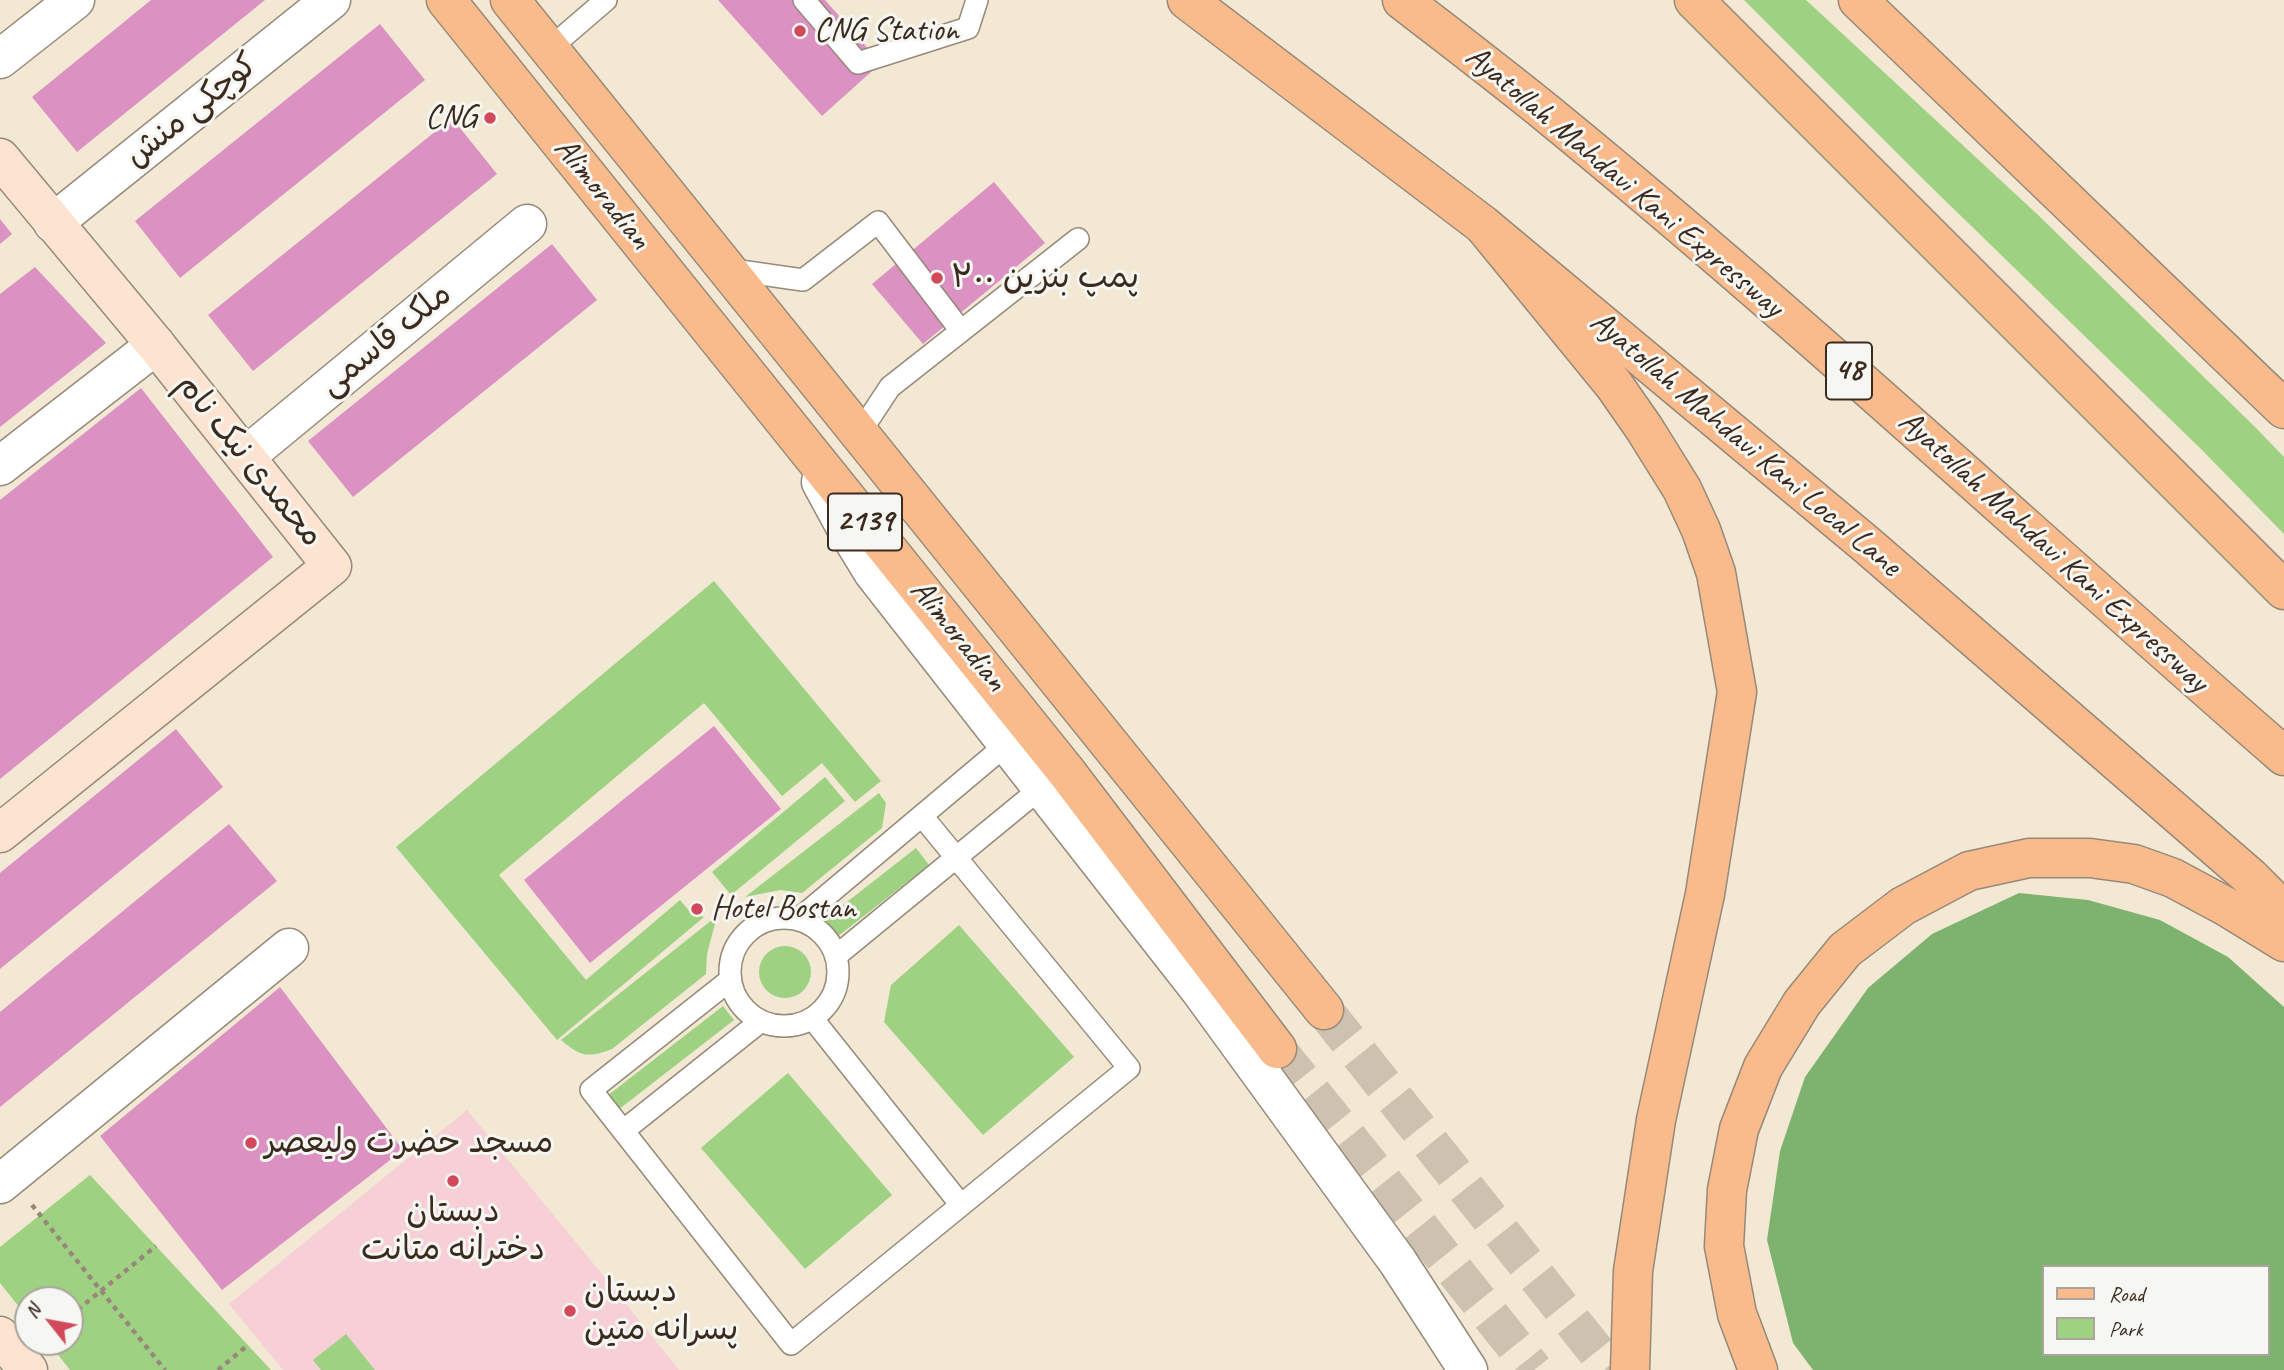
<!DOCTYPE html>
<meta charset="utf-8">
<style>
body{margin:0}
#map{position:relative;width:2284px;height:1370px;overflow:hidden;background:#f2e8d4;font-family:Caveat,sans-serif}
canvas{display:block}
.legend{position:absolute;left:2042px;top:1265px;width:228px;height:91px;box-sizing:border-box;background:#f6f6f2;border:2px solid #aba49d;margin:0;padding:9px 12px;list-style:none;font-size:21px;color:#3b2a1e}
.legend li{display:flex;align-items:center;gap:14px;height:35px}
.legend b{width:35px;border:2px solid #aba49d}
.north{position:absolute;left:14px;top:1286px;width:70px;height:70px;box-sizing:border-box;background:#f6f6f2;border:2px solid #aba49d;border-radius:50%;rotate:301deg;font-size:19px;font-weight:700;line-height:28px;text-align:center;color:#3b2a1e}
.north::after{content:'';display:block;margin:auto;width:24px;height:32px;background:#d1495b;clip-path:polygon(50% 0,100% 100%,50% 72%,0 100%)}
</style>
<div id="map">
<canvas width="2284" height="1370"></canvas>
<ul class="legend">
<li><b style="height:9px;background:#fabb8c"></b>Road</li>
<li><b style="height:19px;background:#9ed181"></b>Park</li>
</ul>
<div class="north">N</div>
</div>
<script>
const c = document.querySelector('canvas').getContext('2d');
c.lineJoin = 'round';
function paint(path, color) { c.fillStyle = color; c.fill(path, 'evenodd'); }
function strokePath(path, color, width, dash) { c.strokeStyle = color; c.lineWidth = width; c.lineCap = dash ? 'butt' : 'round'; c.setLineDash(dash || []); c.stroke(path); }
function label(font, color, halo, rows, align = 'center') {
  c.font = font + ' Caveat,"Playpen Sans Arabic",sans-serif'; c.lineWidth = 6; c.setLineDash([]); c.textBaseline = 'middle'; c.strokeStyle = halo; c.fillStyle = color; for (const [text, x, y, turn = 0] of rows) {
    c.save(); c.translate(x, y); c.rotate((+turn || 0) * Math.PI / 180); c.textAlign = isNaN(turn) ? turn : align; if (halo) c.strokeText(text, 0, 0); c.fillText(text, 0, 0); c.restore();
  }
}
paint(new Path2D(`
 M467 1110 584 1252 679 1370H283L229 1304Z`), '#f6cfd7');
paint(new Path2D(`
 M1744 0H1806L2037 214 2256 428 2284 457V534L2202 450 1927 183Z
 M714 581 881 781 855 802 822 763 782 796 704 703 499 875 586 980 680 900 691 913 704 917 557 1040 396 847Z
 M825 777 845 801 731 895 712 872Z
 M879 793 886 803 882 828 802 893 780 890 745 897Z
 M916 848 929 865 837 937 824 920Z
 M717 916 707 954 706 974 612 1049C588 1058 581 1057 561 1040Z
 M959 925 1074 1057 983 1135 884 1022 891 985Z
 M759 972a26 26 0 1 1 52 0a26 26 0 1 1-52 0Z
 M723 1006 734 1020 618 1110 607 1096Z
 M788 1073 892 1195 805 1269 701 1148Z
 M90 1175 271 1370H70L48 1342H70V1300H28V1318L0 1283V1247Z
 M346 1334 375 1370H321L313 1360Z`), '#9ed181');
paint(new Path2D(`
 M2019 893 2088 900 2160 920 2228 957 2284 1007V1370H1813L1793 1343 1767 1240 1780 1151 1805 1077 1868 988 1932 934ZM2044 1267H2268V1354H2044Z`), '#7eb36f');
paint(new Path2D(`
 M151 0H265L77 152 32 97Z
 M718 0H825L881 63 822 116Z
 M380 24 425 80 180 278 135 221Z
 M452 118 497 174 253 371 208 315Z
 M994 182 1045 243 923 344 872 284Z
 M0 219 12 234 0 244Z
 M552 244 597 300 353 497 308 441Z
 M35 267 106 343 0 427V294Z
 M141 388 273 557 0 779V500Z
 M714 726 781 809 590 963 524 880Z
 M176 729 223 787 0 969V873Z
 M229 824 277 881 0 1107V1012Z
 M280 987 403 1150 222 1290 100 1136Z`), '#db91c1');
strokePath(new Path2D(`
 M1324 1010 1611 1370
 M1277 1049 1534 1370`), '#cdc2b0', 38, [38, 19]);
const lane = new Path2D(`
 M804 0 858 63 968 28 977 0
 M549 49 606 0
 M726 269 803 280 878 222 961 331
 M859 434 890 387 1078 239
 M730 972a54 54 0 1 1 108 0a54 54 0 1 1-108 0Z
 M799 919 1007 744
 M836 956 1041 788
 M730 980 591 1090 791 1344 1129 1068 922 816
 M812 1018 961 1205
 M623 1131 761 1021`);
const street = new Path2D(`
 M0 59 75 0
 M53 223 331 0
 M246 456 527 224
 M0 466 156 345
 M821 482 846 528 873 572 1200 990 1398 1262 1468 1370
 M0 1184 289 948`);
const secondary = new Path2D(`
 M0 158 156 345 332 566 0 833
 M0 1336 28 1370`);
const primary = new Path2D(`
 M446 0 1065 770 1277 1049
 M510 0 1324 1010
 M1187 0 1483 225 1867 545 2250 877 2284 911
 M1858 0 2284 409`);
const highway = new Path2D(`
 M1402 0C1451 38 1501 76 1549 115 1801 321 2039 543 2284 756
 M1694 0 2284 590
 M1483 225 1614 385 1644 428 1682 489 1701 530 1716 573 1737 692 1705 894 1656 1120 1633 1271 1630 1370
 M1758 1370 1737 1314 1724 1246 1727 1190 1739 1129 1763 1067 1802 1003 1845 950 1903 906 1969 871 2029 858H2090L2134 864 2173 878 2227 907 2284 942`);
strokePath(lane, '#968979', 24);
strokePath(street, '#968979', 41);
strokePath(secondary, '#968979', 41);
strokePath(primary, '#968979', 41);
strokePath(highway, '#968979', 41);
strokePath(new Path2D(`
 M32 1205 165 1370
 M70 1316 156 1246
 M218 1370 248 1345`), '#968979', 4.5, [5, 5]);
strokePath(lane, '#fff', 21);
strokePath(street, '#fff', 38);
strokePath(secondary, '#fde4d1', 38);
strokePath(primary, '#fabb8c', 38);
strokePath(highway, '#fabb8c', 38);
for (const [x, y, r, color] of [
 [800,31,7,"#d1495b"],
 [490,118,7,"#d1495b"],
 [937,278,7,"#d1495b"],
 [697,909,7,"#d1495b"],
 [251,1143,7,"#d1495b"],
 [453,1181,7,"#d1495b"],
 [570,1311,7,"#d1495b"]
]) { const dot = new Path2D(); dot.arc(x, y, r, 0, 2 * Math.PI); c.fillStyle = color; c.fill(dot); strokePath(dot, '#f6f6f2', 2.5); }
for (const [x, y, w] of [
 [1849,371,46],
 [865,522,74]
]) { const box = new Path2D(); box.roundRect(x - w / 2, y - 28.5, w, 57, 5); c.fillStyle = '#f6f6f2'; c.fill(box); strokePath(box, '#3b2a1e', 2); }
label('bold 32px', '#3b2a1e', null, [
 ["48",1849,371],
 ["2139",865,522]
]);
label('33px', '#3b2a1e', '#f6f6f2', [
 ["CNG Station",814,31],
 ["CNG",476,118,"right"],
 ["پمپ بنزین ۲۰۰",951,278],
 ["Hotel Bostan",711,909],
 ["مسجد حضرت ولیعصر",265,1143],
 ["دبستان",453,1212,"center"],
 ["دخترانه متانت",453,1250,"center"],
 ["دبستان",584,1292],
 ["پسرانه متین",584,1330]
], 'left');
label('33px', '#3b2a1e', '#f6f6f2', [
 ["کوچکی منش",192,111,-39],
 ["Ayatollah Mahdavi Kani Expressway",1624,182,40],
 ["Alimoradian",602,194,51],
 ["ملک قاسمی",386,340,-39],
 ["Ayatollah Mahdavi Kani Local Lane",1745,444,40],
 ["محمدی نیک نام",249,461,51],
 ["Ayatollah Mahdavi Kani Expressway",2053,552,42],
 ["Alimoradian",958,636,51]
]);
</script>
